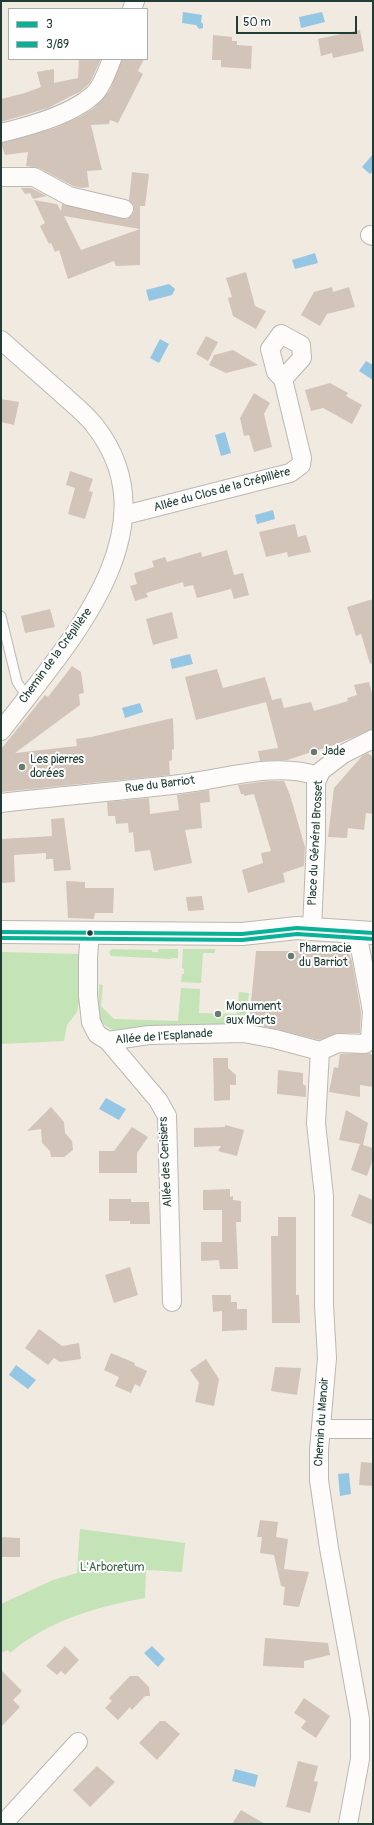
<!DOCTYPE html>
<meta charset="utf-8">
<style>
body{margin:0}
#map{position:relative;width:374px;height:1825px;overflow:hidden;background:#f1eae1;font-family:Pangolin,sans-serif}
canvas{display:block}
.frame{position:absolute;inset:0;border:2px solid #1f3d34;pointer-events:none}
.legend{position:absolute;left:8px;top:8px;width:140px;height:52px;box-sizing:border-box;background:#fff;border:1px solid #a5b1ae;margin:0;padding:5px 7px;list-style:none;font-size:12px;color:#1f3d34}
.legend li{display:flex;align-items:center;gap:8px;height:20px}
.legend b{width:20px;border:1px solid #a5b1ae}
.scale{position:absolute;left:236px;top:16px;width:121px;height:18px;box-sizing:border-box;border:2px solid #1f3d34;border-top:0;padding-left:5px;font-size:12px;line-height:14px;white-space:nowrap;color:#1f3d34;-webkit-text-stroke:3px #fff;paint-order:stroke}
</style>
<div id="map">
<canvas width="374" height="1825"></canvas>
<div class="frame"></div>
<ul class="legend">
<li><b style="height:5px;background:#09b197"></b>3</li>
<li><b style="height:5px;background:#09b197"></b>3/89</li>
</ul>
<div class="scale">50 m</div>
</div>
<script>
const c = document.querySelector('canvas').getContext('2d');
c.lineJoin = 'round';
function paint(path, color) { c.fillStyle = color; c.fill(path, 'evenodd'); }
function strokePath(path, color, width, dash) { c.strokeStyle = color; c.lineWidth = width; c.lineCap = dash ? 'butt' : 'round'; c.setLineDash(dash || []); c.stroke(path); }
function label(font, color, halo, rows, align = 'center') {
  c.font = font + ' Pangolin,sans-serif'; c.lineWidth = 4; c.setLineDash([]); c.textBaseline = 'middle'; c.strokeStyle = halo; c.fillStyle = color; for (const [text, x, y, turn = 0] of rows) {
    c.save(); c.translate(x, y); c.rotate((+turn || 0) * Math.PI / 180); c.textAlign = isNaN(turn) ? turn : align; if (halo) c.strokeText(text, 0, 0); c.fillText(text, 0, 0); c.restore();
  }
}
paint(new Path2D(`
 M112 949 152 950V952H158V949H178V958H171V959L111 956 109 952Z
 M183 949H215V953H203L201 983 181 982 182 974H184V969L182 968Z
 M1 952 80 954 81 994 77 1012 67 1025 64 1041 1 1044Z
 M99 984 103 985 101 1006 114 1019 178 1021 181 988 200 989 199 1013 237 1014 239 992 249 993 245 1026 112 1030 102 1023 98 1015Z
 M80 1529 185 1543 182 1572 146 1570 145 1598C96 1607 49 1620 10 1653L8 1650 1 1653V1604L53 1580 77 1573Z`), '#c4e3b6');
paint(new Path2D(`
 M183 12 202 15 201 22 203 24V28L199 29 196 25 182 23Z
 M322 12 325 22 301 28 299 17Z
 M373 154V171L370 174 362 167Z
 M315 253 318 263 295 269 292 260Z
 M169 284 175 289 172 295 149 301 146 290Z
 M160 339 169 344 159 363 150 358Z
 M366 361 373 365V380L359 371Z
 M225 432 231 453 221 456 215 435Z
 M273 510 275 519 257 524 255 515Z
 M190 654 193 664 172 669 170 659Z
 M140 703 143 712 125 718 122 708Z
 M106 1098 126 1109 119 1120 99 1109Z
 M16 1365 36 1380 28 1389 9 1375Z
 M349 1473 351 1494 340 1496 338 1474Z
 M152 1646 165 1659 158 1667 144 1653Z
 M235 1769 258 1775 255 1787 232 1781Z`), '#95c6e4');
paint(new Path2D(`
 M360 30 364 51 333 58 332 53 321 56 318 39Z
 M213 35 232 37V41H237V45L252 46 251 69 221 67V60H212Z
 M79 59H101L90 83 81 91 48 108 1 122V99L25 93 41 87 37 72 54 69V83L78 78Z
 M122 59H144L138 71 143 74 118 123 110 120 109 124 91 125 102 170 87 171 89 187 82 188 73 186 39 168 26 166 28 152 5 155 1 143 55 128 81 116 94 108 110 90Z
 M132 172 149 174 145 206H140V265L116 266 114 261 68 279 59 250 55 252 51 243 49 244 40 226 45 223 34 200 57 204 61 211 62 204 127 219 131 216 134 211V206L129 200ZM64 216 140 229 81 250Z
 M21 188H31L47 196 33 199 30 193 25 194Z
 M246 272 255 306 266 311 256 329 233 316 228 298 232 297 226 278Z
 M332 287 333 292 349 287 355 307 327 314 320 326 301 315 314 292Z
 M206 336 218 342 208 361 196 354Z
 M233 350 258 365 226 373 209 365 214 355Z
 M330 383 348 393 346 396 362 405 352 424 323 408 311 411 305 390Z
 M254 393 270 403 264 414 272 447 254 452 249 435 244 436 240 418Z
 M1 399 19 402 14 425 1 422Z
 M70 471 93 479 89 491 93 492 85 519 68 514 75 488 66 485Z
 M295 524 298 537 306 535 311 552 288 557 287 552 266 557 259 532Z
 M227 550 234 575 243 573 249 595 234 599 231 589 197 598 193 585 184 587 183 582 146 593 148 597 135 601 130 586 137 584 134 573 154 567 152 561 165 557 167 562 201 552 202 557Z
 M373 599V663L370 664 361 634 356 636 347 607Z
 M50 609 55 627 25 633 21 616Z
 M172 612 178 638 153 645 146 619Z
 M72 666 81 672 84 693 79 694 80 705 15 753 77 746 76 739 91 737 173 718 174 750 172 749V760L169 761 170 775 1 792V749L45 695 48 697Z
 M217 669 223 688 265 677 272 700 281 698 284 708 311 702 314 711 348 701 347 698 357 695 354 685 369 682 373 697V729L334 745 287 760 260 761 258 751 278 748 266 702 196 720 185 677Z
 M368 753 373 757V814L366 813 364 830 348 828 347 838 328 837 334 788 362 756Z
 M268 781H284L290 795 305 847 304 866 283 873 285 882 248 893 242 870 263 863 261 853 271 851 254 794 244 796V794H241L238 785Z
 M209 790 210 802 200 803 202 828 185 830 192 863 154 871 150 850 135 852 133 832 129 833 128 823 116 824 115 816H108L107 802 149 798 150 814 179 810 177 795Z
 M64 818 71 870 54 871 53 859H46V853L14 855 15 882 1 883V839L52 836 51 819Z
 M66 881 85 882V888H114L113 913H95L94 919 68 918Z
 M202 896 204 910 188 911 186 897Z
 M345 945 352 961 361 1012 360 1033H338L319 1040 249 1023 256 951H328Z
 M369 1053 373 1055V1087L360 1085V1097L329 1092 334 1067 338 1068 340 1054Z
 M213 1058H228V1068L236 1075V1085H230V1100L214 1101Z
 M278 1070 303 1073V1084L306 1086V1097L277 1094Z
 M51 1107 64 1122 65 1133 72 1141 73 1150 64 1157H51L50 1151 42 1143 41 1129 27 1131Z
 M346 1110 368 1123 363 1145 373 1148V1159L367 1176 351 1170 360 1144 339 1140Z
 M225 1125 244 1130 237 1156 218 1151 221 1146 194 1147V1128L225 1127Z
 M132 1127 148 1137 137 1153V1173H99V1151H114Z
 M230 1189V1197L233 1196V1200L241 1201V1222H236L238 1269H220L219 1260 201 1261V1242H222V1210H203V1190Z
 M359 1194 373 1200V1225L351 1216Z
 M109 1199H131V1202H149L150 1224H130V1221H109Z
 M278 1217H296V1295H299L300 1323H272L271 1236H278Z
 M130 1267 138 1295 114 1303 105 1275Z
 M212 1295H231V1302H237V1309H247V1330L222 1331V1311L213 1312Z
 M39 1329 62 1346 79 1343 81 1359 60 1362 54 1358 48 1365 25 1348Z
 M111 1353 135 1363 134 1365 147 1371 140 1387 135 1384 131 1393 115 1386 119 1377 104 1370Z
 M206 1359 219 1379 214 1406 195 1402 199 1383 190 1370Z
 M275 1367 301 1368 297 1395 271 1391Z
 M361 1462 373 1463V1486L359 1485Z
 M260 1520 278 1522 276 1537 288 1539 284 1569 309 1572 299 1607 283 1605 285 1587 281 1586 274 1555 260 1553 262 1537H257Z
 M1 1537 20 1538V1557H1Z
 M265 1638 328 1643 330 1655 304 1661V1668L263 1666Z
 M65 1646 79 1660 65 1675 61 1671 57 1675 46 1666Z
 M1 1670 22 1691 13 1700 20 1707 1 1727Z
 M130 1676H138L149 1687 150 1696H145L132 1710 130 1707 118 1720 105 1708 112 1701 109 1698Z
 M304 1698 330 1716 316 1738 301 1728 306 1721 294 1713Z
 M160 1721H165L180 1734 157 1760 139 1743Z
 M298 1761 318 1766 314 1781 318 1782 310 1813 286 1807Z
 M97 1766 115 1782 90 1807 73 1790Z
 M241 1810 265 1824H232Z`), '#d3c4ba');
const service = new Path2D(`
 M1 616 17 682 27 697`);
const minor = new Path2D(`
 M132 9 135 1
 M1 133C30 126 75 114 96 92 103 84 108 69 112 59
 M1 177H34L69 196 124 209
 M370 235 373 236
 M1 340C21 358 42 376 62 394 73 404 86 414 95 426 177 531 63 649 1 731
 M125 515 290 473 301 465 302 458 283 379 302 358 301 345 281 334 270 349 276 372 283 379
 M1 803C61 796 120 791 180 784 225 779 274 761 318 776
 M312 929 316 839V782L321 771 343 754 373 739
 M90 932 88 958V996L91 1022 97 1034 108 1041 158 1100 167 1116 172 1302
 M108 1041 149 1035 244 1033 275 1039 320 1051
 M320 1051 316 1123 324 1196V1305L327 1358 319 1450V1480L329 1548 360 1719V1759L348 1824
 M320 1051 338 1043 365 1044 370 1039 372 1011 357 932
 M321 1429H373
 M3 1824 78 1742`);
const tertiary = new Path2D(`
 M1 932 242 934 297 928 373 933`);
strokePath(service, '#bab8b2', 11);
strokePath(minor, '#bab8b2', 20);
strokePath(tertiary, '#bab8b2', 24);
strokePath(service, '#fdfcfa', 9);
strokePath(minor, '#fdfcfa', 18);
strokePath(tertiary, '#fdfcfa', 22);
strokePath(new Path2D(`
 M1 932 242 934 297 928 373 933`), '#09b197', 4);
strokePath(new Path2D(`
 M1 938 242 940 297 934 373 939`), '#09b197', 4);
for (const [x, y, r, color] of [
 [314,752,4,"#687a71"],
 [22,767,4,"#687a71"],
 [90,933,3.5,"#1f3d34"],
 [291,956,4,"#687a71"],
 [218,1014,4,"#687a71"]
]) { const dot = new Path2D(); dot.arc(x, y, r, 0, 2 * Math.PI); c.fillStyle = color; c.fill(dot); strokePath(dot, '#fff', 1.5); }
label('12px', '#1f3d34', '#fff', [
 ["Allée du Clos de la Crépillère",222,490,-15],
 ["Chemin de la Crépillère",56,656,-54],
 ["Rue du Barriot",160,785,-7],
 ["Place du Général Brosset",316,843,-87],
 ["Allée de l'Esplanade",164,1037,-4],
 ["Allée des Cerisiers",166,1162,-93],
 ["Chemin du Manoir",322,1422,-86]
]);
label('12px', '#1f3d34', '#fff', [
 ["Jade",322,752],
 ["Les pierres",30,760],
 ["dorées",30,774],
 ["Pharmacie",299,949],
 ["du Barriot",299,963],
 ["Monument",226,1007],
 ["aux Morts",226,1021]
], 'left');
label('12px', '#3f654c', '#fff', [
 ["L'Arboretum",112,1568]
]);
</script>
